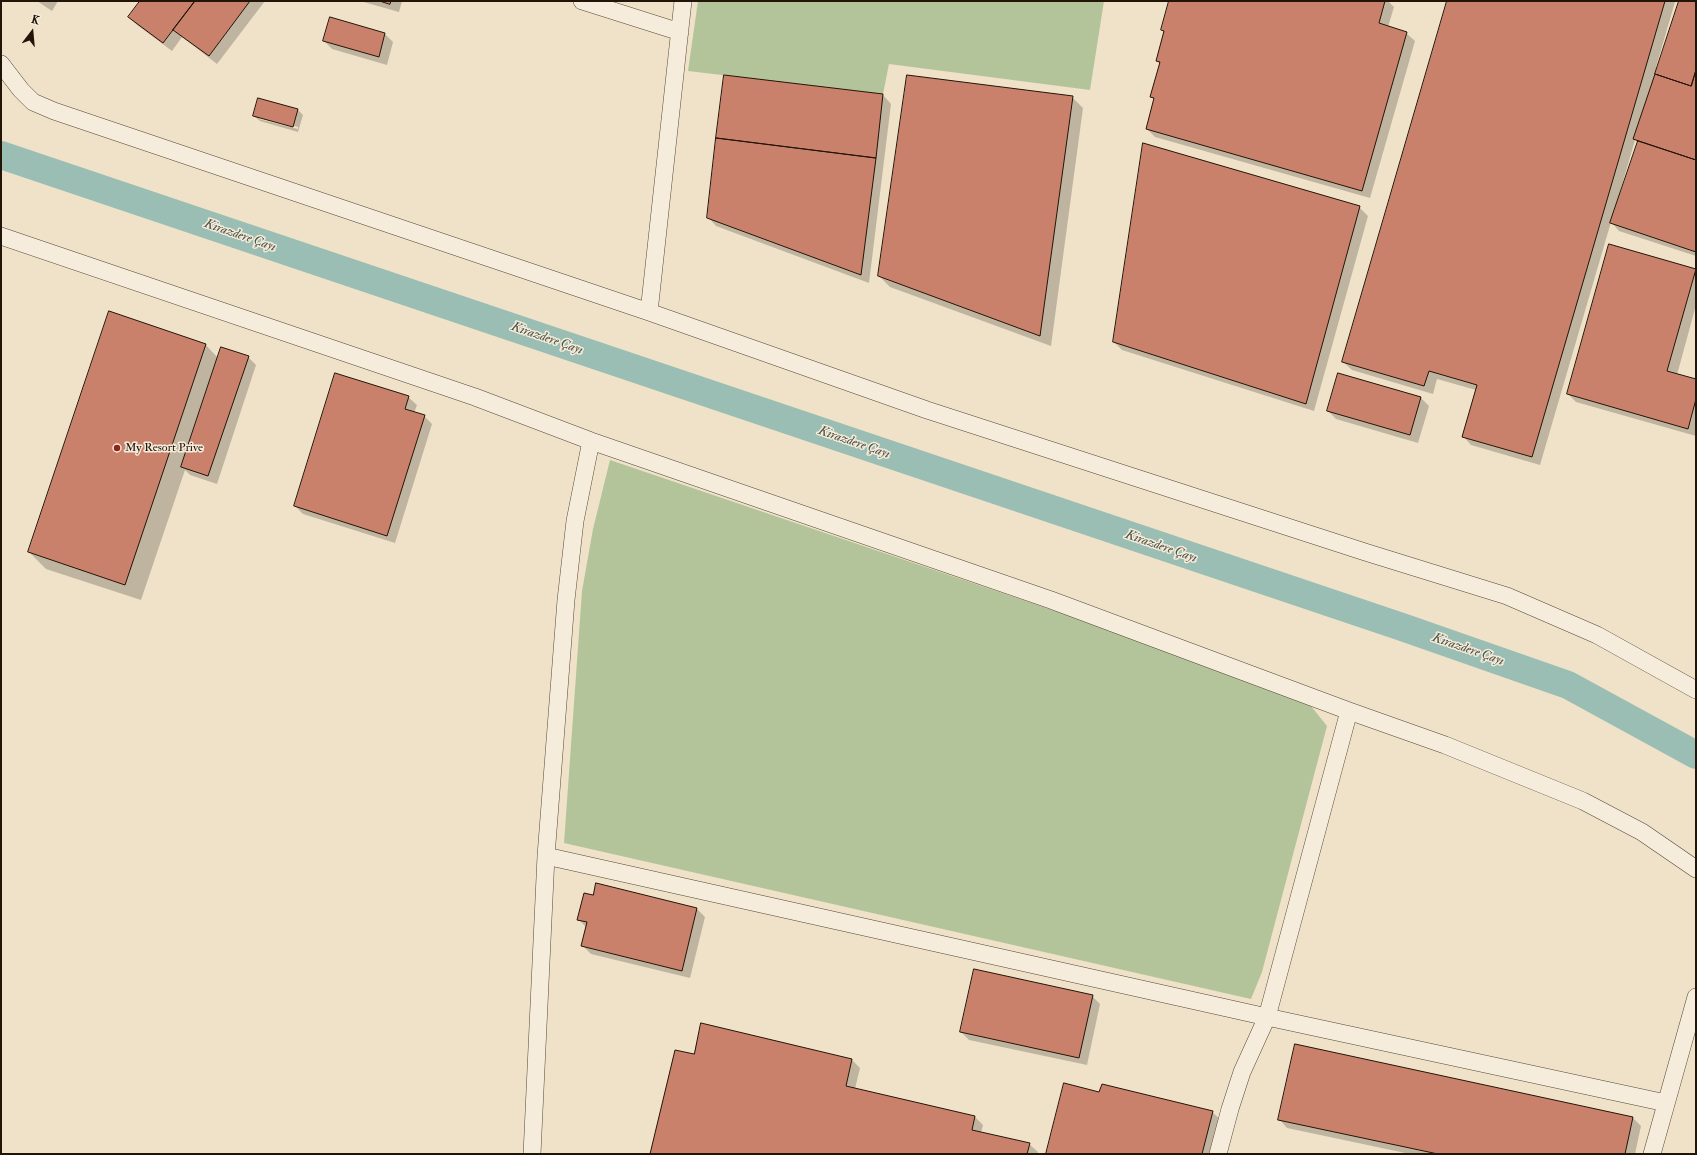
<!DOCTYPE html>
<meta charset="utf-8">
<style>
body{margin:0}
#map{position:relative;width:1697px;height:1155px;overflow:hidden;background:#efe2c8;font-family:"IM FELL Double Pica",serif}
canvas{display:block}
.frame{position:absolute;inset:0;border:2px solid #221407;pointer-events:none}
.north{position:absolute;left:12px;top:12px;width:40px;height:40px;-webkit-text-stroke:3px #f5ecdb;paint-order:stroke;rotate:16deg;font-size:11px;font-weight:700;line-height:16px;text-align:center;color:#221407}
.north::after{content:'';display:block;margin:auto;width:14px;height:18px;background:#221407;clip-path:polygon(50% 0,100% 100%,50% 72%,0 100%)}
</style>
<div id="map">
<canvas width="1697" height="1155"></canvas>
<div class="frame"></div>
<div class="north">K</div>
</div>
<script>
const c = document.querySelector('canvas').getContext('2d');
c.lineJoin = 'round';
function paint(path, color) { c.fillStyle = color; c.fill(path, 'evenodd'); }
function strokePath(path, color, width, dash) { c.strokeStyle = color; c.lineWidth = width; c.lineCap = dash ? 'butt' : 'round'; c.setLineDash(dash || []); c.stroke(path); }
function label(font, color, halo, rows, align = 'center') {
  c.font = font + ' "IM FELL Double Pica",serif'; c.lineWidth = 3; c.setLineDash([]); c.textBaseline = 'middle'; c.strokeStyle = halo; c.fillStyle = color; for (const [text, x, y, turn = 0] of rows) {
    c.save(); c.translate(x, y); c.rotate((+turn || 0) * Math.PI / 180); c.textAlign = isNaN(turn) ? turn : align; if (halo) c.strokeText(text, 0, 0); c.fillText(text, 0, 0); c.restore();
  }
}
paint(new Path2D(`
 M698 1H1104L1090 90 889 64 883 94 688 71Z
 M610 460 1067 615 1278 691 1311 706 1327 726 1262 972 1251 999 564 843 582 591 593 529Z`), '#b4c49a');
paint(new Path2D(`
 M37 1H58L52 11Z
 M141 1H265L217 64 182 37 172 51 137 25 129 17Z
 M360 1H402L399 12Z
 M1170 1H1388L1394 7 1388 27 1406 33 1415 41 1370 198 1155 137 1147 129 1155 100 1151 97 1160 64 1157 61 1165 33 1162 30Z
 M1449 1H1674L1675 2 1656 67 1657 68 1680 1H1696V256L1619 231 1611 222 1540 465 1471 445 1463 436 1476 390 1437 379 1433 394 1352 370 1343 362ZM1635 140 1638 143 1621 192H1620Z
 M331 18 385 34 393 42 387 65 332 49 324 41Z
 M883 95 891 104 869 283 716 226 708 217Z
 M1072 97 1083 108 1051 346 890 287 879 276Z
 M298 110 303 115 298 132 260 121 254 116ZM259 117 298 127V129L259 119Z
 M1359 207 1368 216 1314 411 1122 350 1114 342Z
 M1696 270V305L1677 375 1696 380V436L1576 402 1568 394Z
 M205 344 218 358 248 357 256 365 217 484 190 475 185 470 141 600 46 569 29 552Z
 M1339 374 1421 398 1429 406 1418 443 1336 419 1328 411Z
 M408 397 417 405 414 413 424 416 432 424 395 543 303 514 295 506Z
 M596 884 697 909 705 917 690 978 591 954 582 945 587 928 578 919 593 897Z
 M1092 996 1100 1004 1087 1065 969 1040 961 1032Z
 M702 1024 852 1060 860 1068 855 1089 975 1117 983 1125 981 1133 1029 1144 1038 1152 1037 1154H651L694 1055Z
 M1100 1093 1212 1112 1221 1120 1212 1154H1047Z
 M1633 1118 1641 1126 1635 1154H1410L1287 1128 1279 1119Z`), '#0003');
strokePath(new Path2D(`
 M1 155 1402 627 1568 685 1696 755`), '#9abeb3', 28);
const building = new Path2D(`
 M140 1H195L163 43 128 17Z
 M195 1H250L209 56 173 30Z
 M380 1H391L390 4Z
 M1169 1H1385L1379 23 1407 32 1362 191 1146 129 1154 98 1150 97 1160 62 1156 61 1164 31 1161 30Z
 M1447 1H1665L1532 457 1462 437 1477 385 1429 371 1424 386 1342 362Z
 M1679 1H1696V70L1691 86 1655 74Z
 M330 17 385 33 379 57 323 41Z
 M1696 70V160L1633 139 1655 74 1691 86Z
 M724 75 883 94 876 158 716 138Z
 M907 75 1073 96 1040 336 878 276Z
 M258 98 298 109 293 127 253 116Z
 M716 138 876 158 861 275 707 218Z
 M1638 141 1696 160V252L1610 223Z
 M1143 143 1360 206 1306 404 1113 342Z
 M1609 244 1696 269 1667 371 1696 379V399L1688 429 1567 394Z
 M109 311 206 344 125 585 28 552Z
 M221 347 249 356 208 476 181 467Z
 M335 373 409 396 405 409 425 415 387 536 294 506Z
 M1338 373 1421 397 1410 435 1327 411Z
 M596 883 697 908 682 971 581 946 587 922 577 920 584 893 593 895Z
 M974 969 1093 995 1079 1058 960 1032Z
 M701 1023 852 1059 846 1086 975 1116 972 1130 1030 1143 1027 1154H650L675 1050 694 1054Z
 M1295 1044 1633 1117 1625 1154H1438L1278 1120Z
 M1064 1083 1099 1092 1102 1084 1213 1111 1202 1154H1046Z`);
paint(building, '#ca816b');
strokePath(building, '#221407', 1);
const minor = new Path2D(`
 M582 1 680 32
 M1 64 21 90 33 102 54 111 649 312 927 410 1365 552 1507 596 1597 635 1696 690
 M1 236 475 397 591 441 1051 600 1349 711 1445 745 1583 801 1642 832 1696 869
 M649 312 683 1
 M546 856 1267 1017 1666 1103
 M532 1154 546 856 566 600 575 521 591 441
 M1218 1154 1230 1109 1242 1072 1267 1017 1349 711
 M1652 1154 1696 997`);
strokePath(minor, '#554837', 18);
strokePath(minor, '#f5ecdb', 17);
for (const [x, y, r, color] of [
 [117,448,4,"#8f2418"]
]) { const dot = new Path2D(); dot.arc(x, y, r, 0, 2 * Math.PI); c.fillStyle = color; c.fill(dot); strokePath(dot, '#f5ecdb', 1.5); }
label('12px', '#221407', '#f5ecdb', [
 ["My Resort Prive",125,448]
], 'left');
label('italic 13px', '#4c5043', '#f5ecdb', [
 ["Kirazdere Çayı",240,236,19],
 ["Kirazdere Çayı",547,339,19],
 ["Kirazdere Çayı",854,443,19],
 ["Kirazdere Çayı",1161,547,19],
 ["Kirazdere Çayı",1468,650,19]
]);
</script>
